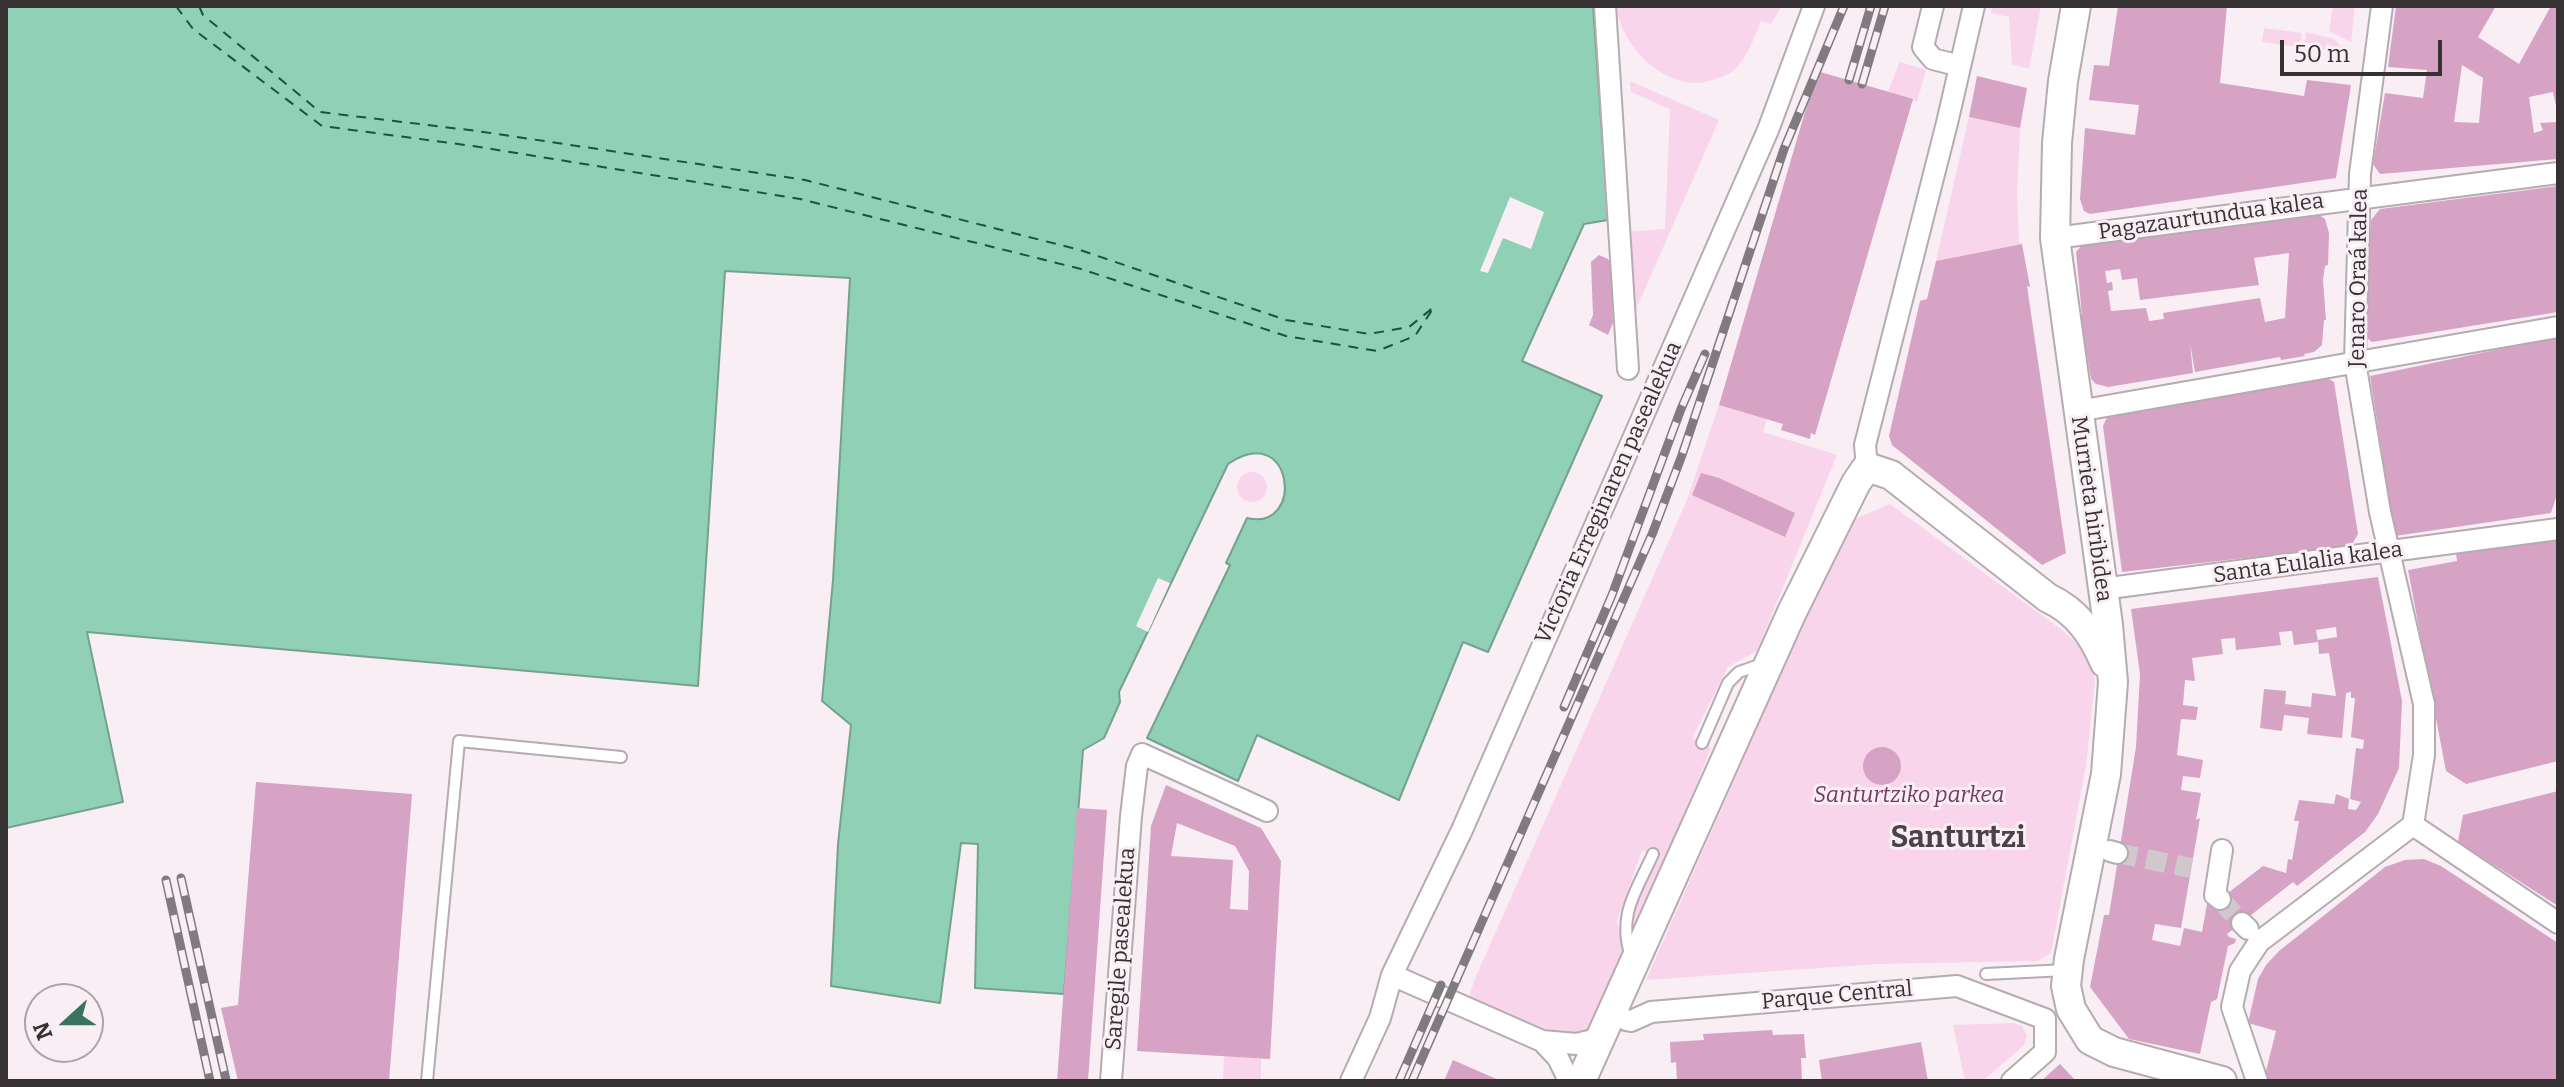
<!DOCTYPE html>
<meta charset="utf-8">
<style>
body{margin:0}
#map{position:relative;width:2564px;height:1087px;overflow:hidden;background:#f8eef4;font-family:Bitter,serif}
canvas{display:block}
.frame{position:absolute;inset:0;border:8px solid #363234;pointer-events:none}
.north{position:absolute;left:24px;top:983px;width:80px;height:80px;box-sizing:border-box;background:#f8eef4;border:2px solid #aaa3a7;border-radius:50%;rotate:249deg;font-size:22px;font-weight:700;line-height:32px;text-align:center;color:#363234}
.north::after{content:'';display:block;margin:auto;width:28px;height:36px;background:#39745e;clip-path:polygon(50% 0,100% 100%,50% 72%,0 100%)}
.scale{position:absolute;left:2280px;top:40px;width:162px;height:36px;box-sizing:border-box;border:4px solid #363234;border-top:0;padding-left:10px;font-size:24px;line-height:28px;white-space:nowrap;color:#363234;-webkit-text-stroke:6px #f8eef4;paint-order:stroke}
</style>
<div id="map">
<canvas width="2564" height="1087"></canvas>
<div class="frame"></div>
<div class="north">N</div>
<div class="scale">50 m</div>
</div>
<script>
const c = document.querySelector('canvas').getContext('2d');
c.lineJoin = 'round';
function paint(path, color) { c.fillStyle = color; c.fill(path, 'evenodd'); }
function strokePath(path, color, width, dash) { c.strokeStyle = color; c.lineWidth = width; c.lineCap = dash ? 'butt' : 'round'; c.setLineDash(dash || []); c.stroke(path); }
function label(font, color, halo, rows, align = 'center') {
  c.font = font + ' Bitter,serif'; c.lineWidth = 6; c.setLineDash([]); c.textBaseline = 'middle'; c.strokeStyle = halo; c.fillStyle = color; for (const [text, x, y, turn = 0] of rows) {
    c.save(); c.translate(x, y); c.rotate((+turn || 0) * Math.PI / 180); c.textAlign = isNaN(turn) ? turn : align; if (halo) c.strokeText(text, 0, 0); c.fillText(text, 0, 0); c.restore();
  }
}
paint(new Path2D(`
 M1616 6H1782L1771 24 1761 21C1754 38 1748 57 1734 70 1730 74 1723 76 1718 78 1672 98 1622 50 1616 6Z
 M1992 6H2041L2029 69 2012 64 2009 17 1991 13Z
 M2333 6H2355L2351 42 2329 31Z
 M2264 28 2302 33 2300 47 2262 42Z
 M2306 32 2334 39 2346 52 2304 48Z
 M1900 62 1926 70 1917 102 1888 92Z
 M1630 81 1719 120 1634 314 1627 232 1665 229 1670 109 1631 92Z
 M1969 117 2020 128 2017 194 2019 242 2022 244 1936 261Z
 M1719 405 1767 419 1763 432 1837 455 1757 651 1728 667 1692 738 1711 747 1683 820 1632 935 1631 915 1658 857 1642 850 1617 921 1624 956 1593 1028 1579 1035 1563 1037 1469 997 1474 981 1687 500Z
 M1237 487a15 15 0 1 1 30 0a15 15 0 1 1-30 0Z
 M1890 504 2066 633 2080 647 2092 663 2095 681 2086 766 2051 953 2038 961 1878 964 1646 980 1848 522Z
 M2014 1023 2022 1026 2027 1036 2024 1045 1983 1081H1965L1953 1025Z
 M1224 1056 1261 1058V1081H1223Z`), '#f9d5ec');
const water = new Path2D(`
 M6 6H1593L1608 220 1584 224 1522 361 1602 396 1488 652 1463 642 1399 800 1257 735 1238 781 1147 738 1230 565 1226 563 1247 518C1306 532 1293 419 1228 464L1119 692 1120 702 1104 738 1083 750 1064 994 975 988 978 844 961 843 940 1003 831 986 838 844 851 725 822 701 833 580 850 278 725 271 698 686 87 632 123 802 6 828Z`);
paint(water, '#90d0b6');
strokePath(water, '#75a18f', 2);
paint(new Path2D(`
 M1510 197 1544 212 1531 249 1503 238 1488 273 1480 271Z
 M1158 578 1170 583 1148 632 1136 626Z`), '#f8eef4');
strokePath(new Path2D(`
 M176 6 193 29 322 126 473 146 800 199 1081 269 1286 336 1377 351 1415 336 1434 307 1409 327 1369 334 1286 320 1080 250 805 180 477 131 320 112 203 15 199 6`), '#1e513f', 2, [10, 8]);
paint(new Path2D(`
 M2118 6H2227L2220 83 2304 96 2307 80 2351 85 2336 178 2090 214 2084 211 2080 199 2085 128 2135 135 2139 105 2089 100 2094 65 2109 66Z
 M2396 6H2496L2478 37 2519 64 2551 6H2558V115L2553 92 2529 97 2534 133 2543 130 2540 123 2558 122V159L2380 174 2373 164 2385 93 2423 98 2427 70 2388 67ZM2462 65 2483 78 2479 123 2454 122Z
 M1817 71 1913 99 1815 435 1811 433 1810 439 1781 430 1783 424 1719 405Z
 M1977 76 2027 88 2020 128 1969 117Z
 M2558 186V312L2372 342 2363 335 2371 220 2380 209Z
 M2318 214 2325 219 2329 233 2328 265 2325 266 2323 280 2326 320H2324L2322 345 2314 352 2304 354 2305 356 2281 360 2280 357 2195 372 2190 343 2193 373 2108 387 2096 384 2091 379 2080 315H2082L2076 252 2082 245ZM2289 253 2285 318 2265 322 2260 298 2163 313 2164 319 2149 321 2146 308 2111 311 2108 291 2113 290 2112 282 2107 283 2105 271 2120 269 2122 280 2137 278 2140 300 2259 285 2254 258Z
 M2022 244 2030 287 2027 286 2066 553 2042 565 1892 445 1889 436 1920 301 1927 299 1936 261Z
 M1599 255 1608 259 1611 264 1613 323 1608 335 1589 325 1593 315 1591 262Z
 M2558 337V491L2551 513 2395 536 2370 376Z
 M2327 378 2334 382 2358 534 2351 546 2122 572 2103 426 2108 415Z
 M1701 473 1719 478 1795 513 1785 537 1692 495Z
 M2558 539V761L2466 784 2446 771 2408 570 2457 561 2456 553Z
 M2378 577 2402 701 2399 768 2378 814 2365 832 2297 886 2293 882 2227 934 2229 937 2236 939 2235 943 2228 946 2217 999 2211 1002 2200 1054 2129 1039 2090 987 2104 915H2109L2136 747 2140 674 2131 609ZM2336 627 2337 637 2318 640 2319 654 2329 653 2336 696 2312 693 2311 707 2285 704 2286 691 2264 689 2260 728 2282 731 2284 715 2309 718 2307 734 2342 738 2346 693 2351 692V698H2355L2351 737 2364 740 2363 749 2356 748 2350 799 2361 802 2356 810 2348 809 2349 799 2336 794 2334 804 2299 800 2294 821H2299L2292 860 2288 859 2286 873 2263 866 2211 906 2207 904 2202 932 2184 928 2180 946 2152 940 2155 924 2181 928 2200 818 2196 820 2201 793 2181 790 2183 776 2200 778 2203 760 2177 755 2181 719 2196 720 2198 707 2183 705 2185 680 2195 681 2192 658 2223 654 2221 639 2235 638 2236 650 2281 645 2279 632 2292 631 2294 645 2318 642 2316 630Z
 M1863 766a19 19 0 1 1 38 0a19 19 0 1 1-38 0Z
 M256 782 412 794 389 1081H238L221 1008 238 1005Z
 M1166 785 1261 828 1281 861 1270 1059 1137 1051 1151 826ZM1177 823 1235 846 1249 871 1248 910 1230 909 1233 860 1171 856Z
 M2558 791V906L2458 842 2463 815Z
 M1077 808 1107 810 1088 1081H1057Z
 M2424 859 2441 866 2558 943V1081H2273L2264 1079 2276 1031 2248 1023 2258 979 2266 965 2279 951 2385 867 2405 860Z
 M1772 1030 1773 1035 1804 1034 1806 1058H1801L1802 1081H1677L1676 1062 1671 1063 1670 1042 1704 1040 1703 1034Z
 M1921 1042 1928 1081H1822L1819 1060Z
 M1453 1060 1501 1081H1444Z
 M2060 1064 2076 1081H2041Z`), '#d6a3c5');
strokePath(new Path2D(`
 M2117 853 2191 868
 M2220 899 2242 923`), '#d1c8ce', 20, [20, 10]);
const lane = new Path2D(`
 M1702 743 1728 683 1739 672 1765 663
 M1631 957C1617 915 1636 892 1653 854
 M1986 974 2066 970
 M427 1081 459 741 621 757`);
const street = new Path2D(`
 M1605 6 1628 369
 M1933 6 1923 47 1933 59 1960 66
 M2055 238 2558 173
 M2078 411 2558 327
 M1867 467 1865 445 1947 123 1974 6
 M2102 589 2558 529
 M2413 825 2558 923
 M2110 851 2117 853
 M2220 899 2215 895 2222 850
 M2242 923 2248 929
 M1392 975 1542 1041 1577 1044 1601 1038
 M1626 1020 1631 1021 1651 1012 1957 986 2045 1019V1052L2012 1081
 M1542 1041 1558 1058 1569 1081
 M1111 1081 1131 816 1137 766 1142 754 1267 811
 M1351 1081 1380 1018 1392 975 1462 830 1768 130 1814 6
 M2257 1081 2232 1007 2240 971 2259 942 2413 825 2424 755V704L2380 512 2355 362 2360 174 2382 6`);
const secondary = new Path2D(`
 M2076 6 2063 81 2057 143 2055 238 2108 625 2113 682 2106 774 2069 959 2066 986 2071 1009 2090 1040 2114 1052 2222 1081
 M1581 1081 1792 612 1856 483 1867 467 1891 475 2048 598C2077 611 2093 635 2105 663`);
strokePath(lane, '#b5abb1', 14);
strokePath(street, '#b5abb1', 24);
strokePath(secondary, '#b5abb1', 32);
strokePath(lane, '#fff', 10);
strokePath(street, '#fff', 20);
strokePath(secondary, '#fff', 28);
const rail = new Path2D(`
 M1849 80 1871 6
 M1862 84 1885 6
 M1564 707 1612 595 1681 409 1705 354
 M181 878 226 1080
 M166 880 210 1081
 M1399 1081 1441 985
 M1412 1081 1653 532 1682 455 1784 149 1844 6`);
strokePath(rail, '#817a7e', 9);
strokePath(rail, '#f8eef4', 6, [18]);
label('22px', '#363234', '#f8eef4', [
 ["Pagazaurtundua kalea",2211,217,-8],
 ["Jenaro Oraá kalea",2359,278,-89],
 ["Victoria Erreginaren pasealekua",1609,493,-66],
 ["Murrieta hiribidea",2091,509,82],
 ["Santa Eulalia kalea",2308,563,-8],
 ["Saregile pasealekua",1121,949,-86],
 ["Parque Central",1837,996,-5]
]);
label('italic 22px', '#763864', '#f8eef4', [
 ["Santurtziko parkea",1909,796]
]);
label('bold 30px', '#4a4247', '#f8eef4', [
 ["Santurtzi",1958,839]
]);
</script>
